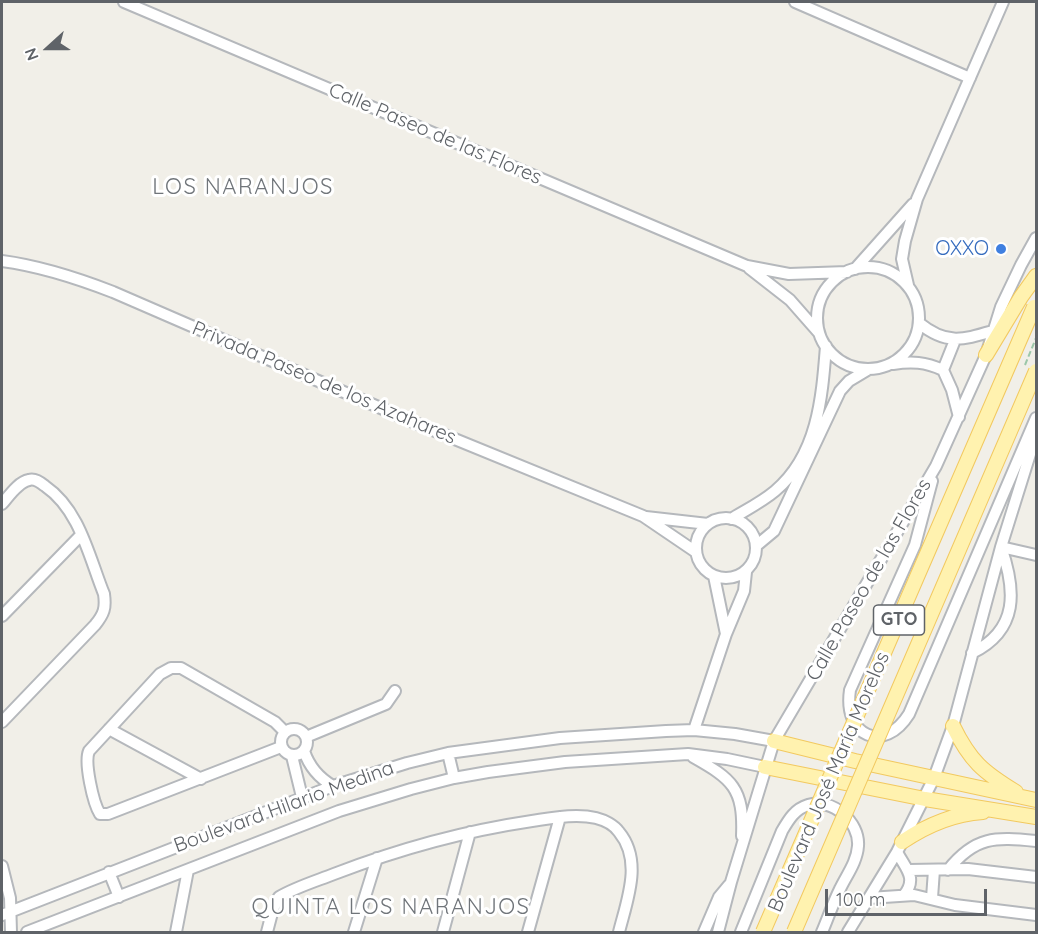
<!DOCTYPE html>
<meta charset="utf-8">
<style>
body{margin:0}
#map{position:relative;width:1038px;height:934px;overflow:hidden;background:#f1efe8;font-family:Quicksand,sans-serif}
canvas{display:block}
.frame{position:absolute;inset:0;border:3px solid #5f6368;pointer-events:none}
.north{position:absolute;left:18px;top:18px;width:60px;height:60px;-webkit-text-stroke:4px #fff;paint-order:stroke;rotate:249deg;font-size:16px;font-weight:700;line-height:24px;text-align:center;color:#5f6368}
.north::after{content:'';display:block;margin:auto;width:21px;height:27px;background:#5f6368;clip-path:polygon(50% 0,100% 100%,50% 72%,0 100%)}
.scale{position:absolute;left:825px;top:889px;width:162px;height:27px;box-sizing:border-box;border:3px solid #5f6368;border-top:0;padding-left:8px;font-size:18px;line-height:21px;white-space:nowrap;color:#5f6368;-webkit-text-stroke:4px #fff;paint-order:stroke}
</style>
<div id="map">
<canvas width="1038" height="934"></canvas>
<div class="frame"></div>
<div class="north">N</div>
<div class="scale">100 m</div>
</div>
<script>
const c = document.querySelector('canvas').getContext('2d');
c.lineJoin = 'round';
function strokePath(path, color, width, dash) { c.strokeStyle = color; c.lineWidth = width; c.lineCap = dash ? 'butt' : 'round'; c.setLineDash(dash || []); c.stroke(path); }
function label(font, color, halo, rows, align = 'center') {
  c.font = font + ' Quicksand,sans-serif'; c.lineWidth = 6; c.setLineDash([]); c.textBaseline = 'middle'; c.strokeStyle = halo; c.fillStyle = color; for (const [text, x, y, turn = 0] of rows) {
    c.save(); c.translate(x, y); c.rotate((+turn || 0) * Math.PI / 180); c.textAlign = isNaN(turn) ? turn : align; if (halo) c.strokeText(text, 0, 0); c.fillText(text, 0, 0); c.restore();
  }
}
const minor = new Path2D(`
 M124 2 747 266 789 274 847 272
 M795 2 970 78
 M2 261C40 266 77 278 113 292L413 422 643 516 696 552
 M817 318a51 51 0 1 1 102 0a51 51 0 1 1-102 0Z
 M749 268 790 300 819 333
 M855 269 913 204
 M908 285 902 259 905 241 917 199 1003 2
 M919 323C946 345 962 340 993 331
 M893 364C912 361 925 362 943 370L952 390 959 417
 M943 370 955 340
 M932 481 915 545 850 690C843 737 884 754 909 714L1036 418
 M2 504C9 496 18 482 29 480 35 478 41 483 45 486 80 510 89 557 104 594 106 608 104 614 95 625L2 722
 M646 517 708 524
 M696 548a30 30 0 1 1 60 0a30 30 0 1 1-60 0Z
 M731 519C746 510 762 502 775 491 818 455 822 397 826 346
 M756 546 774 531 840 391 849 381 869 369
 M1001 547 1036 555
 M714 576 726 634
 M2 616 81 535
 M972 653C1019 630 1016 590 1001 547
 M281 742a13 13 0 1 1 26 0a13 13 0 1 1-26 0Z
 M109 729 201 779
 M694 730 726 634 744 591 746 572
 M306 737 386 704 395 691
 M281 747 108 814H100C93 803 84 762 89 751L160 674 171 668H181L275 722 285 732
 M304 751C309 766 319 778 333 786
 M448 753 454 778
 M292 756 302 797
 M693 757C732 779 744 788 742 836
 M897 852C905 868 918 878 904 895
 M2 866 10 898 11 932
 M909 870 968 869 1036 877
 M948 870C975 836 995 837 1036 841
 M109 872 119 897
 M869 898 914 895 955 905 1036 915
 M932 898 934 870
 M2 915 333 786 407 763 448 753 560 738 666 731 694 730 735 734 774 741
 M27 932 339 811 411 789 454 778 488 772 565 762 688 754 727 759 765 767
 M176 932 188 870
 M267 932 273 909 279 897C296 887 316 881 334 874 399 849 464 831 532 821 552 818 576 813 596 818 604 820 614 825 619 832 643 861 627 900 619 932
 M354 932 377 858
 M443 932 470 832
 M528 932 560 817
 M704 932 719 897 729 885
 M718 932 731 882 774 741 936 466 986 355 1001 307 1021 265 1036 238
 M741 932 782 831C789 819 795 809 808 805 832 797 860 822 858 846 857 862 846 876 840 889 833 903 828 918 822 932
 M848 932 897 852 934 778 953 726 1001 547 1036 435`);
const major = new Path2D(`
 M986 355 1021 297 1036 276
 M953 726C970 761 983 772 1016 792
 M774 741 855 761 1036 800
 M765 767 925 799 1036 817
 M902 842C927 825 952 814 983 812`);
strokePath(minor, '#b5b8bc', 14);
strokePath(major, '#f2c960', 16);
strokePath(new Path2D(`
 M1025 365 1036 338`), '#9cc7a9', 2, [6, 3]);
strokePath(minor, '#fff', 10);
strokePath(major, '#fff2af', 14);
const majorBridge = new Path2D(`
 M763 932 1034 307
 M794 932 1036 371`);
strokePath(majorBridge, '#f2c960', 16, []);
strokePath(majorBridge, '#fff2af', 14);
for (const [x, y, r, color] of [
 [1001,249,6,"#3f7fe0"]
]) { const dot = new Path2D(); dot.arc(x, y, r, 0, 2 * Math.PI); c.fillStyle = color; c.fill(dot); strokePath(dot, '#fff', 2); }
for (const [x, y, w] of [
 [899,620,51]
]) { const box = new Path2D(); box.roundRect(x - w / 2, y - 15, w, 30, 4.5); c.fillStyle = '#fff'; c.fill(box); strokePath(box, '#5f6368', 1.5); }
label('bold 18px', '#5f6368', null, [
 ["GTO",899,620]
]);
label('20px', '#5f6368', '#fff', [
 ["Calle Paseo de las Flores",435,134,23],
 ["Privada Paseo de los Azahares",324,383,23],
 ["Calle Paseo de las Flores",869,580,-60],
 ["Boulevard José María Morelos",829,782,-67],
 ["Boulevard Hilario Medina",284,807,-20]
]);
label('20px', '#366cbe', '#fff', [
 ["OXXO",989,249]
], 'right');
c.letterSpacing = '1.5px';
label('22px', '#70757a', '#fff', [
 ["LOS NARANJOS",243,187],
 ["QUINTA LOS NARANJOS",391,907]
]);
c.letterSpacing = '0px';
</script>
